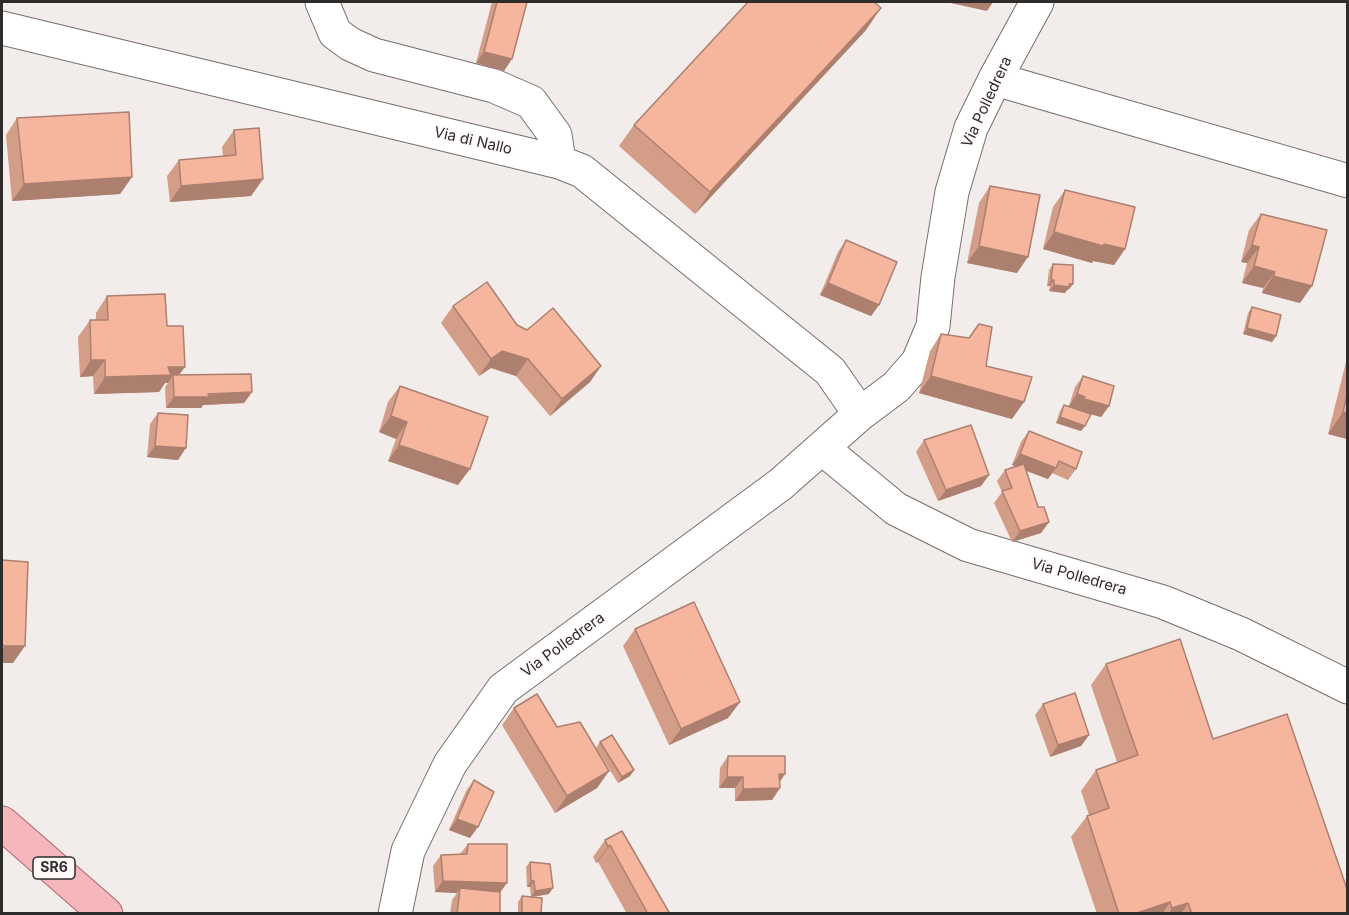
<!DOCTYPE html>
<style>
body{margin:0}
#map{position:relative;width:1349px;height:915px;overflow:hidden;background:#f2edeb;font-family:Inter,sans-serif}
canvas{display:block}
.frame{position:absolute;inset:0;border:3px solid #2f2c2c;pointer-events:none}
</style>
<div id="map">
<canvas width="1349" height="915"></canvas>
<div class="frame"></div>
</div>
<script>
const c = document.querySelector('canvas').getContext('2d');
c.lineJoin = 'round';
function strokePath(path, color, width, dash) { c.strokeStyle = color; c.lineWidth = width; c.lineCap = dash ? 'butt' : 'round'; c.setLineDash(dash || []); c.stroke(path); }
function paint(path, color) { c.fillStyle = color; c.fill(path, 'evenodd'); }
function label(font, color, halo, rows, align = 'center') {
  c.font = font + ' Inter,sans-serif'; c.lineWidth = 4.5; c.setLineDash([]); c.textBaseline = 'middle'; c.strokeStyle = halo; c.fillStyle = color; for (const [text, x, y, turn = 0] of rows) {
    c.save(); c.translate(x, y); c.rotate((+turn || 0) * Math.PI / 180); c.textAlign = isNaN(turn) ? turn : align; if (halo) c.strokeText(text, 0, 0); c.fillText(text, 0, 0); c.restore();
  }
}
const minor = new Path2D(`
 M322 2 335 33 350 44 374 55 494 86 531 102 555 135 559 162
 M2 28 559 162 582 171 830 371 860 414
 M995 79 1348 181
 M822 448 896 509 968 545 1163 602 1241 634 1348 687
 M395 914 408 851 450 764 503 689 781 484 860 414 896 387 918 362 933 326 938 277 952 192 971 128 995 79 1037 2`);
const major = new Path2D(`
 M2 823 106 914`);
strokePath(minor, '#746f6d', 35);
strokePath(major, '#ac666d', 35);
strokePath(minor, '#fff', 33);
strokePath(major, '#f5b6bc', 33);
paint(new Path2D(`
 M492 2H527L504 71 476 63Z
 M866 30 695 214 619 146 634 125Z
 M17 118 132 177 120 194 12 201 6 135Z
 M234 130 263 179 251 196 170 202 167 176 179 160 223 156 222 147Z
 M990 186 1017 273 967 263 979 203Z
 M1065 190 1125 249 1114 265 1093 261 1092 263 1043 249 1053 207Z
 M1261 214 1300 303 1262 293 1263 288 1242 283 1247 263 1241 262 1249 230Z
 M846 240 879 305 871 316 820 295 838 252Z
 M1053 264 1073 284 1069 289 1067 290 1065 293 1049 291 1050 286H1047L1049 270Z
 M107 296 167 326 179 375 252 392 244 403 203 405 201 408H166L165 387 168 383H165L159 392 94 394 93 376 80 377 78 337 90 320H96V313Z
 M453 306 517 325 601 366 590 382 550 416 516 376 491 368 479 376 441 323Z
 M1252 307 1276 336 1272 342 1243 334 1248 313Z
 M941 334 969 338 986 366 1012 419 919 393 930 351Z
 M1347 358V439L1328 434Z
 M1083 376 1109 406 1101 417 1091 414 1085 426 1081 431 1056 423 1060 411 1064 405 1076 409 1069 406 1075 387Z
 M400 386 458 485 388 461 396 439 379 432 388 402Z
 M158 413 178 460 147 457 150 424Z
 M1029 431 1076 469 1068 480 1052 473 1048 479 1026 471 1038 507 1049 522 1041 533 1012 542 994 503 1002 492 997 481 1005 470 1015 466 1012 465 1021 442Z
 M924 440 989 475 981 486 938 501 916 452Z
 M635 629 740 702 728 718 669 745 623 646Z
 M1106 664 1213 739 1347 914H1097L1071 837 1087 816 1089 815 1081 791 1096 770 1117 762 1091 685Z
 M1043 704 1089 735 1081 746 1050 757 1035 715Z
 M514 708 609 771 597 788 555 813 502 725Z
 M600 742 634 770 630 776 618 783 596 748Z
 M728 756 785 774 780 782V788L772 800 735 801V788H719L720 768Z
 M474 780 470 838 449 830 466 791Z
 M622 831 670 914H627L598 862 596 863 593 857 605 840Z
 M468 844 500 892V914H450L452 900 457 893 435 892 433 866 441 855 460 854Z
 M530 862 549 894 532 897 541 914H518V902L522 896 531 897 530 887H527L526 867Z`), '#d49d88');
paint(new Path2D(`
 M946 2H993L987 11Z
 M881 8 866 30 695 214 710 192Z
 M484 52 512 59 504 71 476 63Z
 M132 177 120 194 12 201 24 184Z
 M263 179 251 196 170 202 181 186Z
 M1054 232 1104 244 1125 249 1114 265 1093 261 1092 263 1043 249Z
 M1252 245 1259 247 1247 263 1241 262Z
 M979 246 1028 257 1017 273 967 263Z
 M1254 266 1275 272 1263 288 1242 283Z
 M1273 276 1312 286 1300 303 1262 293Z
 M1051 280H1054L1050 286H1047Z
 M828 283 879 305 871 316 820 295Z
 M1069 284H1073L1069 289 1067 290 1065 293 1049 291 1054 285Z
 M1247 328 1276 336 1272 342 1243 334Z
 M502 351 528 359 516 376 491 368 479 376 491 359Z
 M91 360H105L93 376 80 377Z
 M601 366 590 382 550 416 562 399Z
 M168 367H185L173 383V375L168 383H165L159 392 94 394 105 377Z
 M931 376 1024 402 1012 419 919 393Z
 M252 392 244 403 203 405 201 408H166L174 397Z
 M1077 394 1085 397 1077 409 1069 406Z
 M1084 399 1109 406 1101 417 1076 410Z
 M1343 412 1347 413V439L1328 434Z
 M391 416 407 422 396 439 379 432Z
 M1060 417 1085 426 1081 431 1056 423Z
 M399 445 470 469 458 485 388 461Z
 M155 446 186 448 178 460 147 457Z
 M1020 454 1056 468 1048 479 1012 465Z
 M989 475 981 486 938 501 946 490Z
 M1049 522 1041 533 1012 542 1020 531Z
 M4 646H25L13 663H2V650Z
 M740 702 728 718 669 745 681 729Z
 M1089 735 1081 746 1050 757 1058 745Z
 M634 770 630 776 618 783 622 777Z
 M609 771 597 788 555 813 567 796Z
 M779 774H785L777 785Z
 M727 777H743L735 788H719Z
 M780 788 772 800 735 801 743 789Z
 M457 819 478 827 470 838 449 830Z
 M610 845 598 862 596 863 608 847Z
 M443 881 507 883 499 894 460 888 457 893 435 892Z
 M531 881H534L530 887H527Z
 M553 888 549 894 531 897 535 891Z
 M1170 902 1162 914H1134Z
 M1188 903 1181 914H1169L1172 908Z`), '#ac7f6f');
const building = new Path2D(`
 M497 2H527L512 59 484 52Z
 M748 2H874L881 8 710 192 634 125Z
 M129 112 132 177 24 184 17 118Z
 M259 128 263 179 181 186 179 160 236 155 234 130Z
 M990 186 1040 195 1028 257 979 246Z
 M1065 190 1135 207 1125 249 1104 244 1103 246 1054 232Z
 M1261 214 1327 230 1312 286 1273 276 1275 272 1254 266 1259 247 1252 245Z
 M846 240 897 262 879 305 828 283Z
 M1053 264 1073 265V284H1069V287L1054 285V280H1051Z
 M487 282 517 325 527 330 553 308 601 366 562 399 528 359 502 351 491 359 453 306Z
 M165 294 167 326H183L185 367H168L171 375 105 377V360H91L90 320H108L107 296Z
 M1252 307 1281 315 1276 336 1247 328Z
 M979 324 992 327 986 366 1032 377 1024 402 931 376 941 334 969 338Z
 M251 374 252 392 208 394 209 397H174L173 375Z
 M1083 376 1114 386 1109 406 1084 399 1085 397 1077 394Z
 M400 386 488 417 470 469 399 445 407 422 391 416Z
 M1347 394V413L1343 412Z
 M1064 405 1091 414 1085 426 1060 417Z
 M158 413 188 415 186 448 155 446Z
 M971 425 989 475 946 490 924 440Z
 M1029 431 1082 452 1076 469 1059 461 1056 468 1020 454Z
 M1024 464 1038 507H1044L1049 522 1020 531 1002 491 1012 488 1005 470Z
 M2 560 28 562 25 646H4L2 644Z
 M694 602 740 702 681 729 635 629Z
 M1180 639 1213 739 1287 714 1347 889V914H1192L1188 903 1172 908 1170 902 1134 914H1119L1087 816 1109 808 1096 770 1138 755 1106 664Z
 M1075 693 1089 735 1058 745 1043 704Z
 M537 694 557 727 580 722 609 771 567 796 514 708Z
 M612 735 634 770 622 777 600 742Z
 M728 756H785V774H779L780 788 743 789V777H727Z
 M474 780 494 792 478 827 457 819Z
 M622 831 670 914H648L610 845 608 847 605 840Z
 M468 844H507V883L443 881 441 855 467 854Z
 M530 862 550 864 553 888 535 891 534 881H531Z
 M460 888 500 892V914H457Z
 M522 896 542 898 541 914H522Z`);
paint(building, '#f6b69e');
strokePath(building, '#ac7f6f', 1.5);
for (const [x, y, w] of [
 [54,868,42]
]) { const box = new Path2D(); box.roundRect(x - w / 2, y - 11, w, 22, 4.5); c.fillStyle = '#fffaf9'; c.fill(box); strokePath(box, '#2f2c2c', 1.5); }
label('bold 14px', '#2f2c2c', null, [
 ["SR6",54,868]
]);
label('15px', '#2f2c2c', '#fffaf9', [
 ["Via Polledrera",987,102,-65],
 ["Via di Nallo",473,141,13],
 ["Via Polledrera",1079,577,16],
 ["Via Polledrera",563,645,-36]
]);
</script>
